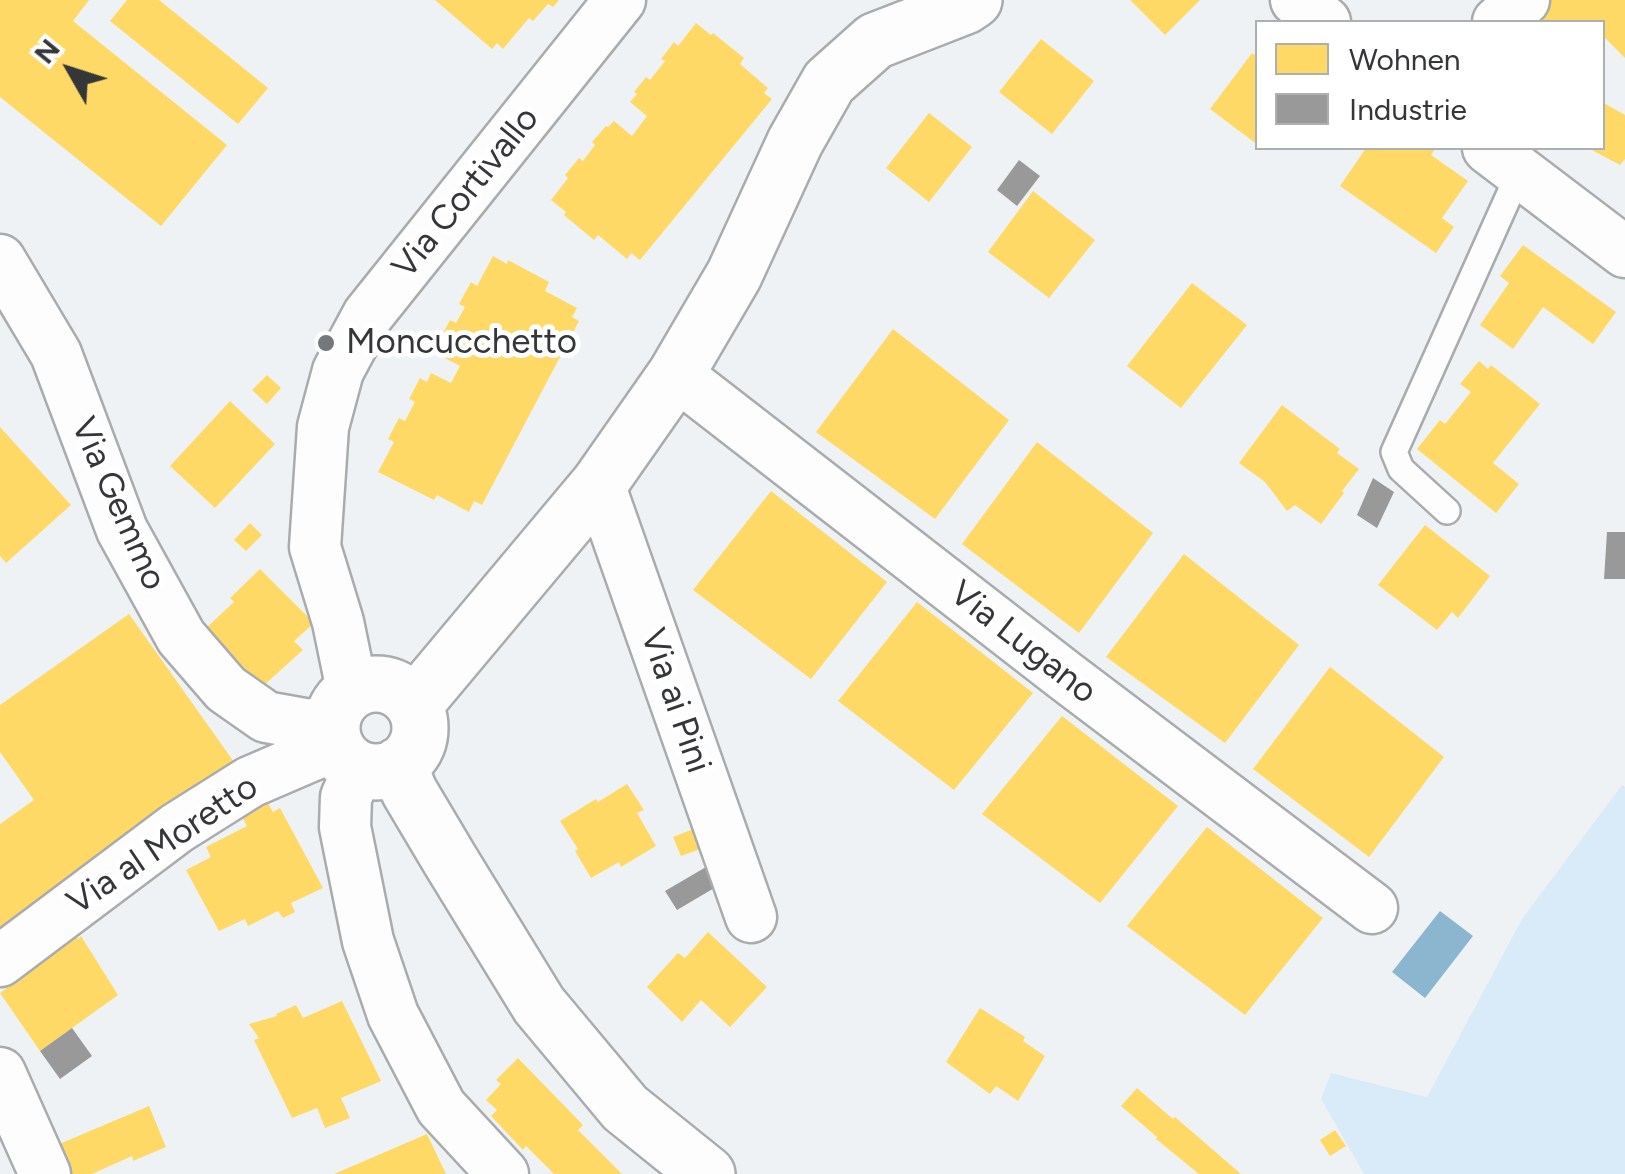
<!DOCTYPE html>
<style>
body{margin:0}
#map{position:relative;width:1625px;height:1174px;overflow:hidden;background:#eff2f4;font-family:Figtree,sans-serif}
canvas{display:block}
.legend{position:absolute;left:1255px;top:20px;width:350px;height:130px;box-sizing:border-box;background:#fff;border:2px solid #aeafaf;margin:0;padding:12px 18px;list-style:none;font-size:30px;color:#343638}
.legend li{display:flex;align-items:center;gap:20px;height:50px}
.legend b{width:50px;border:2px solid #aeafaf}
.north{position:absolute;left:20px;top:20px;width:100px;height:100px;-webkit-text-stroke:8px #fff;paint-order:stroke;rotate:309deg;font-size:28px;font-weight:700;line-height:40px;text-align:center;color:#343638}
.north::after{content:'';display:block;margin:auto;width:35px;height:45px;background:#343638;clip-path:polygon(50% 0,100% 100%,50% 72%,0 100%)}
</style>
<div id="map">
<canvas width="1625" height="1174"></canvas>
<ul class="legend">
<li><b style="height:28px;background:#ffd966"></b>Wohnen</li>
<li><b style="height:28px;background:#999"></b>Industrie</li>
</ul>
<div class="north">N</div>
</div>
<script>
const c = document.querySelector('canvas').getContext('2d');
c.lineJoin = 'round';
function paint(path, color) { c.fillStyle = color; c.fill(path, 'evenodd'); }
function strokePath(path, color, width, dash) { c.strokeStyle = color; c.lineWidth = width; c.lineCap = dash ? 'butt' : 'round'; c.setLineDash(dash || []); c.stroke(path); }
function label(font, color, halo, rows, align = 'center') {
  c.font = font + ' Figtree,sans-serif'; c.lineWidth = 10; c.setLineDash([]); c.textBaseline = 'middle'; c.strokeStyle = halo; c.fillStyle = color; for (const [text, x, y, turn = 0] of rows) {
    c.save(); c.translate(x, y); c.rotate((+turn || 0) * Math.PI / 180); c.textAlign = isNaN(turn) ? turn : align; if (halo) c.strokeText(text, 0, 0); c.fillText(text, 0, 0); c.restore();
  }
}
paint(new Path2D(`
 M1622 785 1625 787V1174H1364L1321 1099 1331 1073 1427 1097 1522 919Z`), '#d9ebf8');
paint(new Path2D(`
 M1440 911 1473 936 1425 998 1392 972Z`), '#8cb6d0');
paint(new Path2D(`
 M0 0H89L73 21 227 145 161 226 0 97Z
 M127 0H159L268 88 238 124 110 21Z
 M435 0H559L553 7 548 4 533 21 529 18 503 49 497 43 492 49Z
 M1130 0H1200L1165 35Z
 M1541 0H1625V58L1602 35V22H1513Z
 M696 23 711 35 713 33 744 58 740 64 768 88 764 93 772 99 640 260 631 253 627 259 598 235 594 240 564 215 566 212 551 200 568 178 565 175 579 158 583 161 595 145 592 142 606 126 608 127 614 121 632 136 647 116 630 102 637 94 634 92 646 77 650 80 665 61 661 59 674 42 678 46Z
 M1041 39 1094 81 1052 134 999 92Z
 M1252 53 1258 57V145L1210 109Z
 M1602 102 1625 115V159L1620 165 1588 148H1602Z
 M929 113 972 147 929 202 886 168Z
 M1366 148H1433L1435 149 1431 155 1468 181 1442 218 1454 227 1436 253 1340 186Z
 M1033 191 1095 240 1049 298 988 252Z
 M1523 245 1616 312 1593 344 1543 307 1513 349 1480 325 1509 283 1500 276Z
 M493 256 507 264 508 260 549 282 545 291 577 308 572 317 579 321 482 505 474 501 469 512 437 495 434 500 378 472 394 442 388 439 399 418 405 421 415 402 409 399 420 378 427 382 431 373 451 383 460 366 439 355 444 347 438 343 450 320 456 323 465 307 459 304 471 282 477 286Z
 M1192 283 1247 325 1181 408 1127 366Z
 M893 329 1009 420 935 519 816 432Z
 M1479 361 1488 369 1491 365 1540 404 1493 463 1519 484 1496 513 1417 449 1440 420 1445 424 1471 392 1460 384Z
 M267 375 281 388 267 404 252 390Z
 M230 401 275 444 215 508 170 466Z
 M1282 405 1340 449 1337 453 1359 469 1342 491 1344 493 1321 524 1295 505 1287 511 1265 482 1239 463Z
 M0 427 71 505 6 563 0 556Z
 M1037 442 1153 533 1079 633 962 544Z
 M771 491 887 582 811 679 693 590Z
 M250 523 262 535 246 551 234 540Z
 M1425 525 1490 576 1458 618 1452 612 1437 630 1378 585Z
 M1184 554 1299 645 1225 743 1106 657Z
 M260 569 314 623 294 641 303 650 262 687 205 629 234 602 230 598Z
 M917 602 1033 693 954 790 838 701Z
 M129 614 239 769 0 930V824L34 800 0 752V705Z
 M1330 667 1444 757 1369 857 1253 769Z
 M1062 716 1178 806 1100 903 982 814Z
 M627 784 644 810 637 813 656 846 621 867 619 862 591 878 575 851 578 849 560 821 596 799 598 802Z
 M267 802 273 812 280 808 323 888 291 903 295 912 283 918 278 911 248 926 245 919 219 931 186 870 211 857 206 847 247 826 241 815Z
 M1207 827 1323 918 1245 1015 1127 926Z
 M696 828 703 848 681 856 673 837Z
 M65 921 78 939 81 936 118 995 40 1051 0 993 43 962 31 944Z
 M708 932 767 987 730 1027 701 1000 682 1022 647 987 678 953 685 958Z
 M342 1001 381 1081 341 1098 350 1118 325 1128 317 1108 292 1118 254 1040 259 1038 249 1024 277 1016 276 1014 296 1005 303 1018Z
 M980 1008 1025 1037 1023 1041 1045 1056 1018 1101 996 1086 990 1094 946 1062Z
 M518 1058 583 1125 578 1130 622 1174H554L526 1146 523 1150 491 1116 497 1110 486 1100 501 1084 496 1080Z
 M1137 1088 1173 1119 1175 1117 1241 1174H1199L1156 1139 1157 1137 1121 1106Z
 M149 1106 166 1147 133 1161 132 1156 92 1174H69L57 1145Z
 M1335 1130 1346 1146 1330 1156 1320 1140Z
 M427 1134 446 1174H334Z`), '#ffd966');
paint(new Path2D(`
 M1019 160 1040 176 1017 206 997 190Z
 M1373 478 1394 492 1377 528 1357 515Z
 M1607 532H1625V579H1604Z
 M706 867 716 887 677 910 665 891Z
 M72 1028 92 1056 60 1079 40 1051Z`), '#999');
const service = new Path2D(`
 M1447 511 1401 469 1394 452 1520 171`);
const minor = new Path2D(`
 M1296 0 1325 22
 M1498 22 1524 0
 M1488 148 1625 252
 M0 260 56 354 122 530 181 637 226 689 266 717 305 724 331 725
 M676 374 1064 675 1372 908
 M599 484 751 917
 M352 690 338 622 315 547 323 427 338 371 368 315 620 0
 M359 769 346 797 345 827 368 941 393 1015 441 1107 503 1174
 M0 961 177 828 250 782 336 745
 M0 1073 45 1174`);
const tertiary = new Path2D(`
 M332 728a44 44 0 1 1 88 0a44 44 0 1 1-88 0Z
 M414 705 599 484 676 374 734 275 795 142 829 82 875 41 965 6 974 0
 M399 765 409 791 450 860 539 1005 625 1108 707 1174`);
strokePath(service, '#a9abac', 30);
strokePath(minor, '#a9abac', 55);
strokePath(tertiary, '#a9abac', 60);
strokePath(service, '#fdfdfd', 25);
strokePath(minor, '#fdfdfd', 50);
strokePath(tertiary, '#fdfdfd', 55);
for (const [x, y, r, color] of [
 [326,343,10,"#75787a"]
]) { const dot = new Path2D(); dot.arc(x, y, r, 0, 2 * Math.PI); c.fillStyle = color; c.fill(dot); strokePath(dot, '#fff', 4); }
label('35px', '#343638', '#fff', [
 ["Via Cortivallo",466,193,-51],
 ["Via Gemmo",118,504,66],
 ["Via Lugano",1023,643,38],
 ["Via ai Pini",675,701,71],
 ["Via al Moretto",163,845,-34]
]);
label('35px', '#343638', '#fff', [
 ["Moncucchetto",346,343]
], 'left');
</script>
